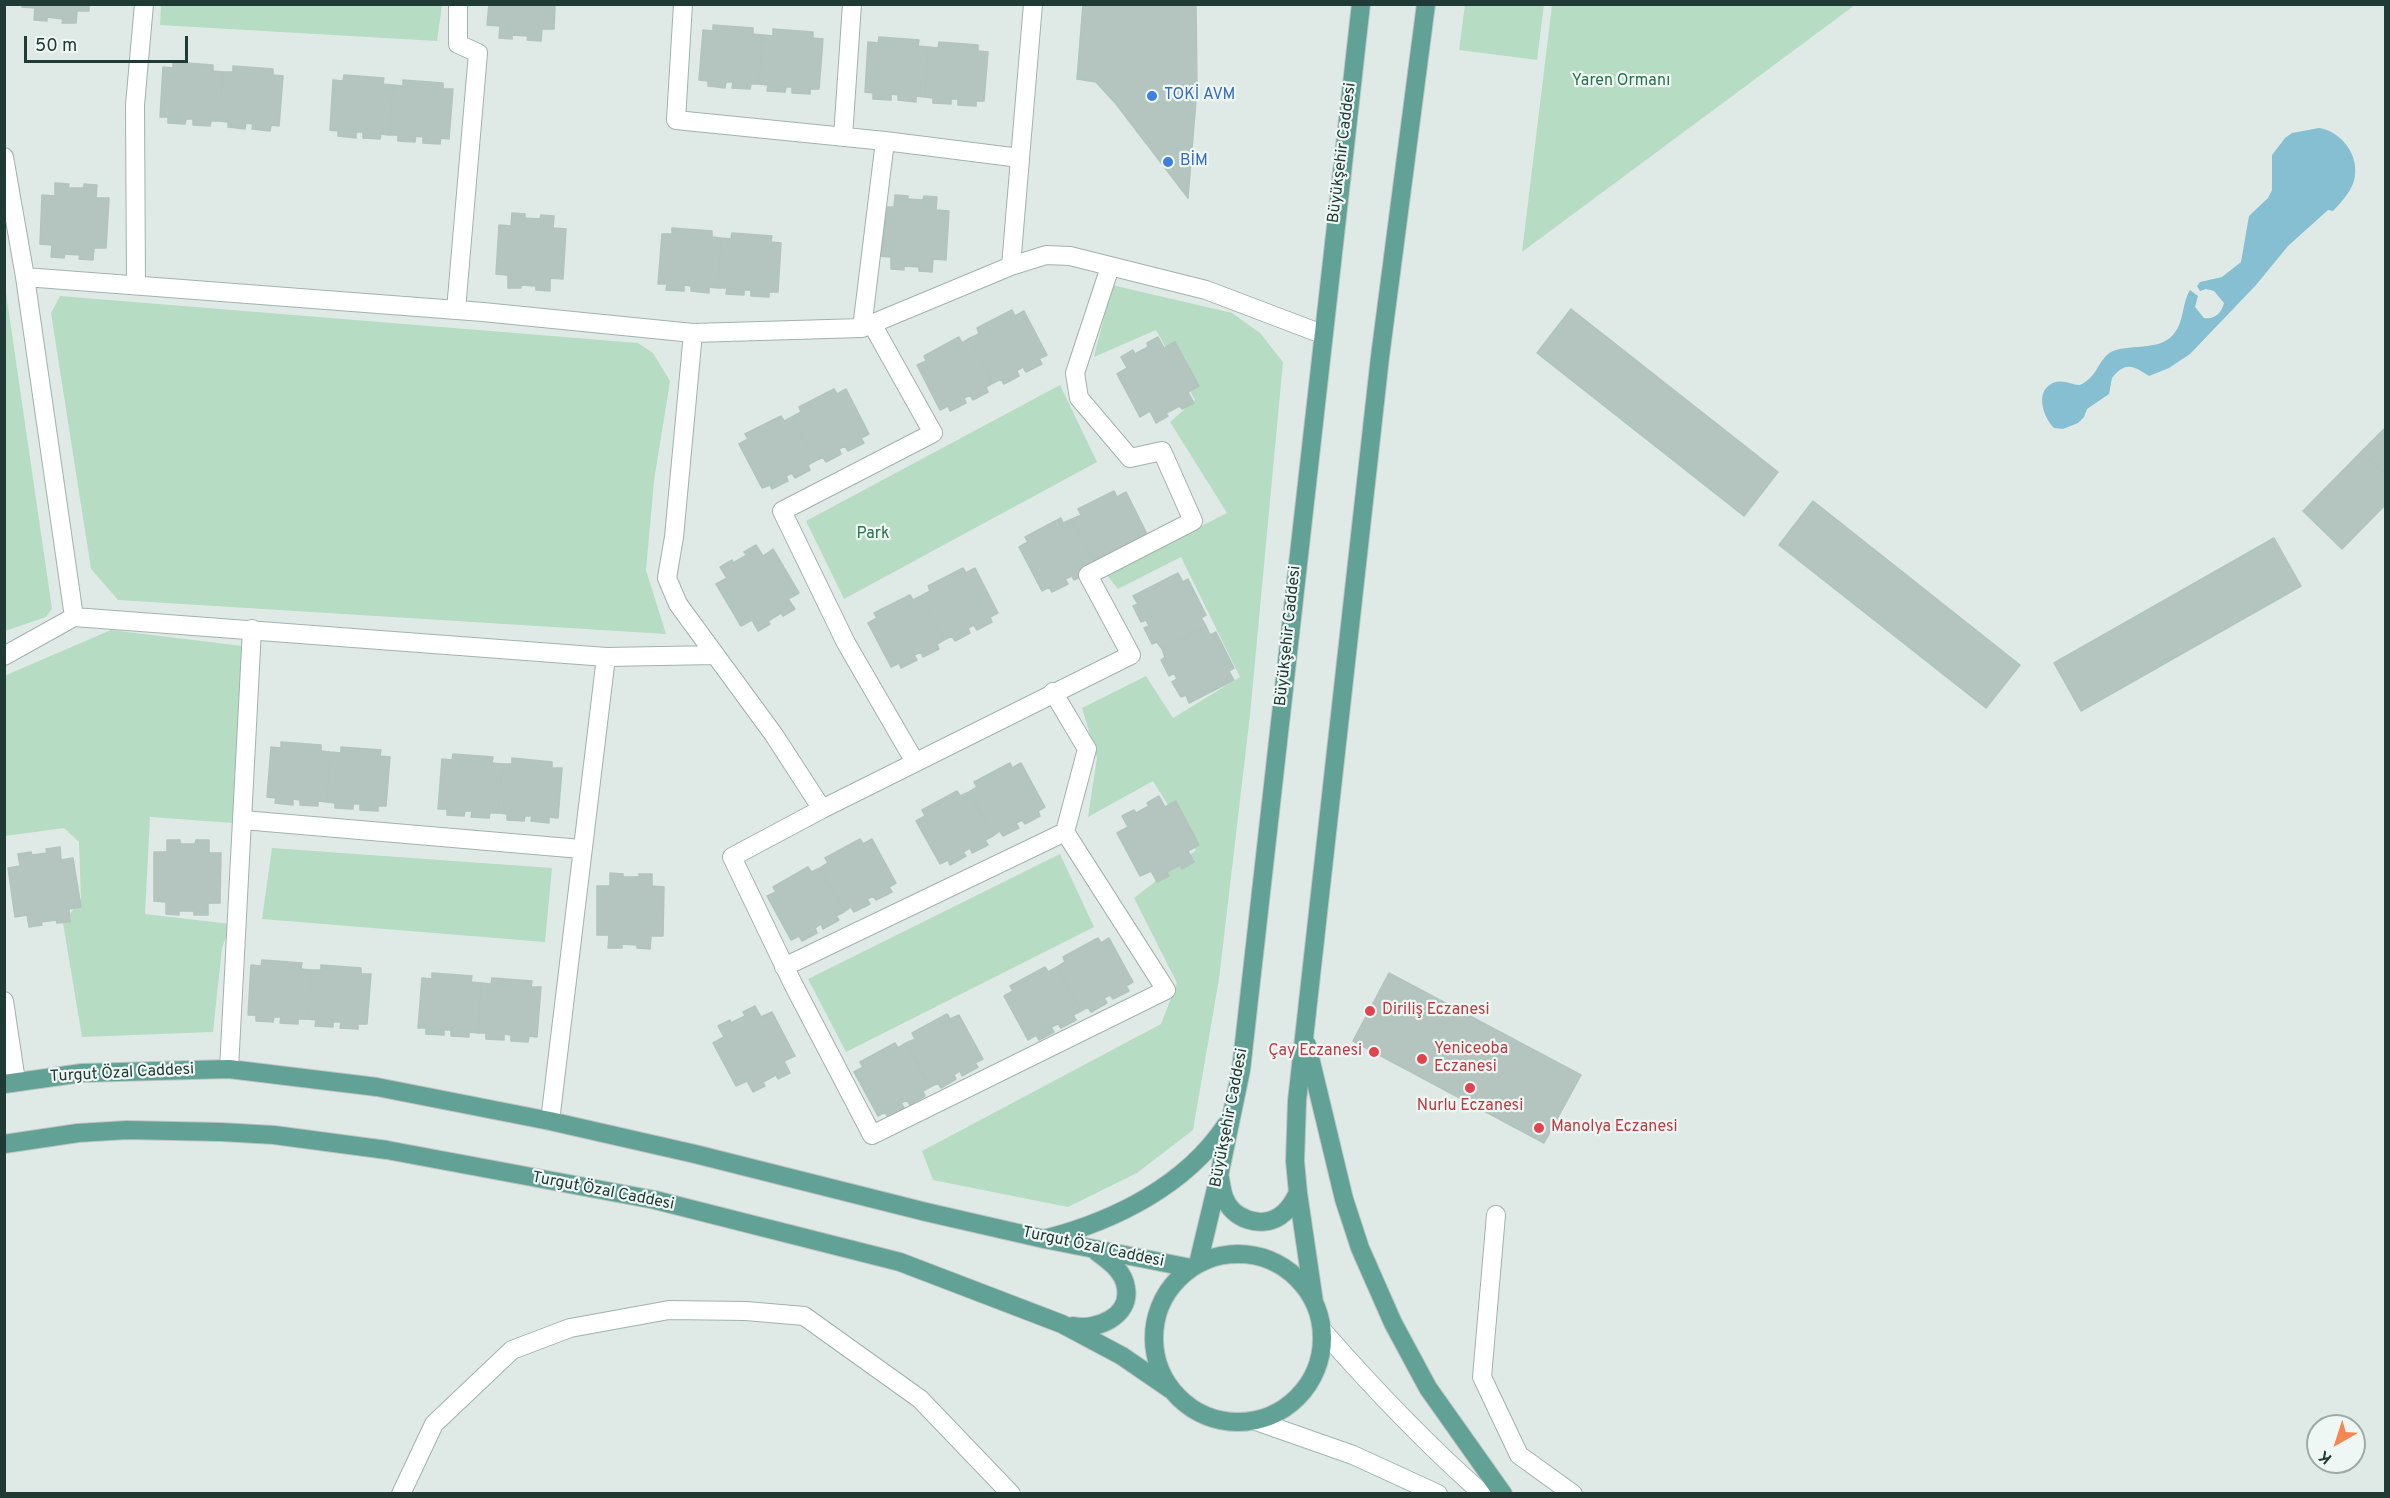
<!DOCTYPE html>
<meta charset="utf-8">
<style>
body{margin:0}
#map{position:relative;width:2390px;height:1498px;overflow:hidden;background:#dfeae6;font-family:Overpass,sans-serif}
canvas{display:block}
.frame{position:absolute;inset:0;border:6px solid #203a35;pointer-events:none}
.north{position:absolute;left:2306px;top:1414px;width:60px;height:60px;box-sizing:border-box;background:#eff7f4;border:2px solid #9caba8;border-radius:50%;rotate:219deg;font-size:16px;font-weight:700;line-height:24px;text-align:center;color:#203a35}
.north::after{content:'';display:block;margin:auto;width:21px;height:27px;background:#f48853;clip-path:polygon(50% 0,100% 100%,50% 72%,0 100%)}
.scale{position:absolute;left:24px;top:36px;width:164px;height:27px;box-sizing:border-box;border:3px solid #203a35;border-top:0;padding-left:8px;font-size:18px;line-height:21px;white-space:nowrap;color:#203a35;-webkit-text-stroke:4px #eff7f4;paint-order:stroke}
</style>
<div id="map">
<canvas width="2390" height="1498"></canvas>
<div class="frame"></div>
<div class="north">K</div>
<div class="scale">50 m</div>
</div>
<script>
const c = document.querySelector('canvas').getContext('2d');
c.lineJoin = 'round';
function paint(path, color) { c.fillStyle = color; c.fill(path, 'evenodd'); }
function strokePath(path, color, width, dash) { c.strokeStyle = color; c.lineWidth = width; c.lineCap = dash ? 'butt' : 'round'; c.setLineDash(dash || []); c.stroke(path); }
function label(font, color, halo, rows, align = 'center') {
  c.font = font + ' Overpass,sans-serif'; c.lineWidth = 4.5; c.setLineDash([]); c.textBaseline = 'middle'; c.strokeStyle = halo; c.fillStyle = color; for (const [text, x, y, turn = 0] of rows) {
    c.save(); c.translate(x, y); c.rotate((+turn || 0) * Math.PI / 180); c.textAlign = isNaN(turn) ? turn : align; if (halo) c.strokeText(text, 0, 0); c.fillText(text, 0, 0); c.restore();
  }
}
paint(new Path2D(`
 M161 5V4L442 5 437 41 160 25Z
 M1465 5H1544L1537 60 1459 50Z
 M1552 5V4L1855 5 1522 252Z
 M4 279 52 609 46 617 5 631Z
 M1112 285 1232 313 1260 333 1283 362 1250 715 1219 979 1193 1130 1137 1173 1068 1207 933 1180 922 1151 1161 1024 1177 983 1134 898 1196 850 1153 781 1088 817 1097 758 1082 708 1146 676 1173 718 1240 677 1181 557 1118 589 1106 574 1227 513 1170 422 1195 400 1156 330 1094 357Z
 M60 296 638 343 653 353 670 381 654 481 646 570 666 634 118 600 91 569 51 313Z
 M1060 385 1097 462 844 599 806 521Z
 M111 630 242 646 233 823 150 817 145 914 231 924 222 948 213 1032 82 1037 63 923 81 899 79 842 64 828 5 836 4 676Z
 M272 848 552 868 545 942 262 919Z
 M1060 854 1094 927 846 1052 808 979Z`), '#b7dcc4');
paint(new Path2D(`
 M2319 128C2340 131 2358 153 2355 175 2354 189 2342 201 2333 211L2328 210 2288 246 2256 285 2190 354 2169 368 2149 376C2133 366 2126 361 2112 378L2109 394 2087 409 2084 417 2078 423 2063 429 2054 428C2042 416 2034 388 2056 382 2066 380 2071 385 2080 385 2097 377 2096 365 2108 354 2121 343 2155 352 2171 337 2185 324 2181 305 2190 290L2198 296 2195 307 2204 318C2215 320 2222 312 2224 303L2214 291 2206 289 2200 291 2197 286 2200 282 2222 277 2241 262 2249 216 2268 198 2272 190V155L2285 138 2292 133Z`), '#85bfd1');
const building = new Path2D(`
 M23 4H89V11H77L76 23H62L63 19 47 17V21L34 20 35 8 22 7Z
 M489 4H555L554 29H542L541 41 527 40 528 36 512 35V39L499 38 500 26 487 25Z
 M1083 4H1196L1197 88 1188 198 1116 104 1096 82 1077 79Z
 M713 25 753 28V34L763 35 759 84H751L750 89 732 88 733 82H726L725 88 708 86V81L699 80 703 30 713 31Z
 M773 29 813 32V38L823 39 819 89H810V94L792 93V87H786L785 92 767 91 768 85 759 84 763 35 773 36Z
 M879 37 919 40 918 46 928 47 925 97 916 96V102L898 100V95L891 94V100L873 99V93L865 92 868 42 878 43Z
 M939 42 978 45V51L988 52 984 101H976V106L958 105V99H951V104L933 103V98L925 97 928 47 938 48Z
 M173 62 213 65V71L223 72 219 121H211L210 126 193 125V119H186L185 124 168 123V117H160L163 67 173 68Z
 M233 66 273 69V75L283 76 279 126 271 125 270 131 252 129 253 124 246 123 245 129 228 127V122L219 121 223 72H233Z
 M344 75 384 78 383 84 393 85 389 135 381 134 380 139 363 138V132H356V138L338 136V131L330 130 333 80 343 81Z
 M403 80 443 83V89H453L449 139 441 138 440 144 423 143V137L416 136 415 142 398 141V135H389L393 85 403 86Z
 M55 183 69 184 68 188H84V184L97 185 96 198H109L106 248H94L93 260 79 259 80 255 65 254 64 258 51 257 52 245 40 244 42 195 55 196Z
 M895 195 908 196V199L923 200 924 196 937 197 936 210 949 211 946 260 933 259 932 272 919 271V267L904 266V270L891 269V257L879 256 882 207H894Z
 M512 213 525 214V218L540 219 541 215 554 216 553 228 566 229 563 279 550 278V291L536 290V286L521 285V288H508V275L496 274 499 225 511 226Z
 M672 228 712 231V237L721 238 718 288 709 287V293L691 291V286L684 285V291L666 290 667 284H658L662 234H672Z
 M732 233 772 236 771 242 781 243 778 292H769V297L751 296V290H744V295L726 294 727 288H718L721 238 731 239Z
 M1571 309 1778 472 1744 516 1537 353Z
 M1012 310 1015 316 1024 311 1047 355 1039 359 1042 364 1026 372 1023 367 1017 371 1019 376 1004 384 1001 379 993 383 970 338 979 334 977 328Z
 M959 337 962 343 970 338 993 383 986 387 988 392 973 400 970 395 964 398 966 403 950 411 948 406 940 410 917 365 926 361 924 356Z
 M1158 337 1164 348 1175 342 1199 386 1188 392 1194 403 1182 409 1180 406 1166 413 1168 416 1156 423 1150 411 1140 417 1117 374 1127 368 1121 357 1133 350 1135 354 1148 347 1147 343Z
 M834 389 837 394 846 389 869 434 861 438 864 443 848 451 845 446 839 449 841 454 826 462 823 457 815 461 792 417 801 412 799 407Z
 M781 416 784 421 792 417 815 461 808 465 810 470 795 478 792 473 786 476 788 481 772 489 770 485 762 488 739 444 748 439 745 434Z
 M2386 427V475L2361 452Z
 M2361 452 2386 475V504L2342 549 2303 511Z
 M1114 491 1117 497 1126 492 1148 536 1095 564 1072 519 1081 515 1078 509Z
 M1813 501 2020 665 1986 708 1779 545Z
 M1061 518 1063 523 1072 519 1095 564 1090 572 1074 580 1072 576 1065 579 1068 584 1052 592 1049 587 1042 591 1019 547 1028 542 1025 537Z
 M2274 538 2301 586 2081 711 2054 663Z
 M756 545 763 556 773 549 799 593 788 599 795 609 783 616 781 613 768 621 770 624 758 631 752 620 741 626 716 584 727 578 720 567 732 560 733 563 747 555 744 552Z
 M963 568 966 573 975 568 998 613 990 617 992 622 977 630 974 625 968 628 970 633 955 641 952 636 944 640 921 596 930 591 928 586Z
 M1178 573 1183 582 1188 579 1206 615 1201 618 1206 626 1162 649 1157 642 1152 644 1144 628 1149 626 1146 620 1141 622 1133 606 1138 604 1133 596Z
 M910 595 913 600 921 596 944 640 937 644 939 649 923 657 921 652 914 655 917 660 901 668 899 663 891 667 868 623 877 618 874 613Z
 M1206 626 1210 635 1216 632 1234 668 1229 671 1234 680 1189 703 1186 695 1181 697 1172 682 1177 679 1174 673 1169 676 1161 660 1165 657 1162 649Z
 M281 742 321 745V751L330 752 327 802 318 801V806L300 805V800L293 799V805L275 803 276 798 267 797 271 747 281 748Z
 M341 747 381 750 380 756 390 757 386 806H378V811L360 810V804H353V809L335 808V803L327 802 330 752 341 753Z
 M453 754 493 757 492 763 502 764 498 813H490L489 818 471 817 472 811H465L464 816 447 815V809H438L442 759 452 760Z
 M512 758 552 762V768H562L558 818 549 817V823L531 821 532 816H525L524 821 507 820V814L498 813 502 764H512Z
 M1010 763 1012 768 1021 763 1045 807 1038 811 1040 816 1025 824 1022 820 1016 823 1019 828 1003 836 1000 831 993 836 969 792 977 787 974 782Z
 M957 791 960 796 969 792 993 836 985 840 988 845 972 853 970 848 963 852 966 856 950 865 948 860 940 864 916 821 925 816 922 810Z
 M1159 796 1165 807 1176 801 1199 845 1188 851 1194 862 1182 869 1180 865 1167 872 1169 876 1157 882 1151 871 1140 876 1117 833 1128 827 1122 816 1134 810 1136 813 1149 806 1147 803Z
 M860 839 863 844 872 839 896 883 889 887 892 892 876 900 873 896 867 899 870 904 854 912 851 907 844 912 820 868 828 863 825 858Z
 M167 840H180V844H195L196 840H209V853H221L220 903H208V915H194V911H179V915L166 914V902L154 901V852H167Z
 M60 847 61 860 73 858 81 907 69 909 70 922 57 923 56 920 41 922 42 925 29 927 27 915 15 917 8 868 20 866 18 854 31 852 32 855 47 853 46 849Z
 M808 867 811 872 820 868 844 912 836 916 839 920 823 929 821 924 815 928 817 933 802 941 799 936 791 940 767 896 776 892 773 887Z
 M610 873 623 874V877H639V874H652V886L664 887 663 936H651L650 949 637 948V945L622 944V948H608L609 935H597V886H610Z
 M1098 938 1101 943 1109 938 1133 982 1126 986 1129 991 1113 999 1110 995 1104 998 1107 1003 1091 1012 1088 1007 1081 1011 1057 967 1065 962 1063 957Z
 M262 960 302 963 301 969 311 970 307 1019H298V1024L280 1023 281 1017H274L273 1022 256 1021V1015H248L251 965 261 966Z
 M321 965 361 968V974H371L367 1024H358V1029L340 1028 341 1022H333V1027L315 1026 316 1020 307 1019 311 970H321Z
 M1045 967 1048 972 1057 967 1081 1011 1073 1015 1076 1020 1061 1028 1058 1024 1051 1027 1054 1032 1039 1040 1036 1035 1028 1040 1004 996 1013 991 1010 986Z
 M432 973 472 976 471 982 481 983 478 1033 469 1032V1037L451 1036V1030H444V1035L426 1034V1028H418L422 978 432 979Z
 M1389 973 1581 1075 1544 1143 1353 1041Z
 M492 978 532 981 531 987H541L537 1037 529 1036 528 1042 511 1041V1035L504 1034V1040L486 1039V1033H478L481 983 491 984Z
 M755 1006 761 1017 772 1012 795 1056 784 1061 790 1073 778 1079 776 1075 763 1082 765 1086 753 1092 747 1081 736 1086 713 1043 724 1037 718 1026 730 1020 731 1023 745 1016 743 1012Z
 M947 1014 950 1019 959 1015 983 1059 975 1063 978 1067 962 1076 960 1071 954 1075 956 1079 941 1088 938 1083 930 1087 906 1043 915 1039 912 1033Z
 M895 1043 898 1048 906 1043 930 1087 923 1091 925 1096 910 1105 907 1100 901 1103 904 1108 888 1117 885 1112 878 1116 854 1072 863 1067 860 1062Z`);
paint(building, '#b4c5bf');
strokePath(building, '#b1c4be', 1.5);
const street = new Path2D(`
 M683 4 676 120 885 141
 M843 137 852 4
 M4 157 25 277 483 312 693 333
 M1011 266 1033 4
 M1110 267 1075 373 1079 398 1130 458 1162 451 1193 521 1088 575 1131 655 822 809 774 735 678 604 667 578 674 537 693 333 862 328 1011 266 1046 255 1070 256 1206 290 1322 334
 M25 277 74 617
 M136 285 135 105 144 4
 M456 310 478 53 458 44V4
 M872 324 933 433 782 511 846 643 915 762
 M862 328 885 141 1020 158
 M4 656 74 617 606 657 715 655
 M822 809 732 857 793 984 872 1135 1166 990 1065 832 1087 749 1053 692
 M243 820 581 849
 M784 967 1065 832
 M4 1001 16 1081
 M229 1069 252 629
 M550 1121 606 657
 M1496 1215 1482 1377 1519 1455 1573 1494
 M401 1494 434 1424 512 1350 570 1328 669 1310 746 1311 804 1316 920 1399 1011 1494`);
const secondary = new Path2D(`
 M1322 1330C1373 1388 1425 1443 1483 1494
 M1256 1421 1353 1455 1438 1494`);
const primary = new Path2D(`
 M1307 1045 1344 1199 1360 1248 1393 1323 1428 1388 1503 1494
 M4 1084 82 1073 229 1069 377 1087 550 1121 695 1154 926 1212 1044 1239 1191 1268
 M4 1144 78 1133 127 1130 221 1132 274 1135 387 1150 655 1200 900 1262 1062 1324 1122 1356 1170 1389
 M1220 1178C1221 1184 1222 1191 1224 1197 1232 1219 1261 1229 1280 1216 1289 1210 1293 1202 1298 1193
 M1048 1238C1116 1220 1186 1185 1226 1125
 M1154 1338a84 84 0 1 1 168 0a84 84 0 1 1-168 0Z
 M1198 1264 1219 1176 1241 1070 1361 4
 M1314 1302 1298 1193 1295 1161 1297 1101 1380 357 1426 4
 M1073 1326C1095 1331 1131 1317 1126 1288 1124 1271 1109 1261 1097 1252`);
strokePath(street, '#a2b2ad', 20);
strokePath(secondary, '#9eb6af', 20);
strokePath(primary, '#bcc4c2', 20);
strokePath(street, '#fff', 18);
strokePath(secondary, '#fff', 18);
strokePath(primary, '#62a196', 18);
for (const [x, y, r, color] of [
 [1152,96,6,"#3f7fe0"],
 [1168,162,6,"#3f7fe0"],
 [1370,1011,6,"#e0444e"],
 [1374,1052,6,"#e0444e"],
 [1422,1059,6,"#e0444e"],
 [1470,1088,6,"#e0444e"],
 [1539,1128,6,"#e0444e"]
]) { const dot = new Path2D(); dot.arc(x, y, r, 0, 2 * Math.PI); c.fillStyle = color; c.fill(dot); strokePath(dot, '#eff7f4', 2); }
label('16px', '#29714b', '#eff7f4', [
 ["Yaren Ormanı",1621,82],
 ["Park",873,535]
]);
label('16px', '#366cbe', '#eff7f4', [
 ["TOKİ AVM",1164,96],
 ["BİM",1180,162]
], 'left');
label('16px', '#203a35', '#eff7f4', [
 ["Büyükşehir Caddesi",1343,153,-83],
 ["Büyükşehir Caddesi",1289,636,-84],
 ["Turgut Özal Caddesi",122,1074,-3],
 ["Büyükşehir Caddesi",1230,1118,-79],
 ["Turgut Özal Caddesi",603,1192,11],
 ["Turgut Özal Caddesi",1093,1248,12]
]);
label('16px', '#be3a42', '#eff7f4', [
 ["Diriliş Eczanesi",1382,1011],
 ["Yeniceoba",1434,1050],
 ["Eczanesi",1434,1068],
 ["Çay Eczanesi",1362,1052,"right"],
 ["Nurlu Eczanesi",1470,1107,"center"],
 ["Manolya Eczanesi",1551,1128]
], 'left');
</script>
